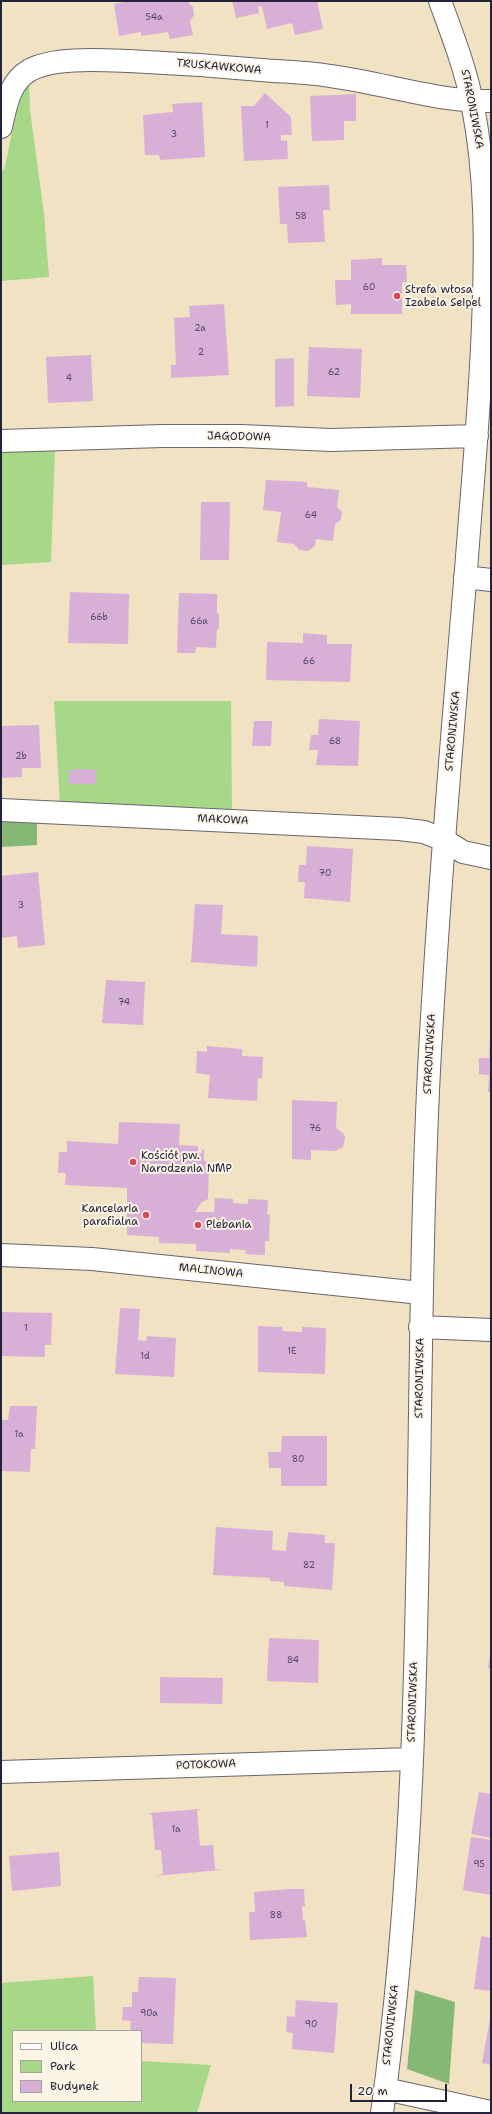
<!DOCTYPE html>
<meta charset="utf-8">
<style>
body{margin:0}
#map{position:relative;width:492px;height:2114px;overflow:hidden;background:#f0e2c3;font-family:"Shantell Sans",sans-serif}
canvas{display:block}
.frame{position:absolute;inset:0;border:2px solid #22223b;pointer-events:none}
.legend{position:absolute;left:12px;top:2030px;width:130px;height:72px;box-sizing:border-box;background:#fcf5e5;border:1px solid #a5a1a1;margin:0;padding:5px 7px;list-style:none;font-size:12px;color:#22223b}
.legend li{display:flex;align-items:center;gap:8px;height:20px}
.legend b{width:20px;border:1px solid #a5a1a1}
.scale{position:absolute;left:350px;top:2084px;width:97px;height:18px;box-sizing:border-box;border:2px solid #22223b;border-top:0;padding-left:5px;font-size:12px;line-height:14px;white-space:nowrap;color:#22223b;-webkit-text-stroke:3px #fcf5e5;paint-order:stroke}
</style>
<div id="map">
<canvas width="492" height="2114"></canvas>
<div class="frame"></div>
<ul class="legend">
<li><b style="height:5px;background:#fff"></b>Ulica</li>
<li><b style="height:11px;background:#a7d887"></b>Park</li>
<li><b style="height:11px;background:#d8b0d7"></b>Budynek</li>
</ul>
<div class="scale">20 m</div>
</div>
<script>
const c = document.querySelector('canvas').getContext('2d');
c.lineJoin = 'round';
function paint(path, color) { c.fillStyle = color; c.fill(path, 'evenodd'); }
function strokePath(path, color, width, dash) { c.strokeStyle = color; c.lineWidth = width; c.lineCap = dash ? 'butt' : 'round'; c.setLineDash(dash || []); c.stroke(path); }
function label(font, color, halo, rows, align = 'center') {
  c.font = font + ' "Shantell Sans",sans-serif'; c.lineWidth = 4; c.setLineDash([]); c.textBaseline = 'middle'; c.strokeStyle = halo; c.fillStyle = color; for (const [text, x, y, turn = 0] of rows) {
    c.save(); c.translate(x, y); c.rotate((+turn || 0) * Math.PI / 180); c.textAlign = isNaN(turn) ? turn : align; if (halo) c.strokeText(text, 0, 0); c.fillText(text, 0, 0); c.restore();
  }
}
paint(new Path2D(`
 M29 82 30 110 44 214 49 277 1 281V173L5 167 18 102Z
 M55 449 51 562 1 565V451Z
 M54 701H231L232 812 60 805Z
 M93 1976 96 2031H13V2101H141V2061L211 2065 197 2113H1V1983Z`), '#a7d887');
paint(new Path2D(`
 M1 819 37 820V845L1 847Z
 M415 1990 455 2002 449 2084 407 2069Z`), '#85b874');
paint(new Path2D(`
 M130 1H187L193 7 194 15 190 21 193 35 170 39 168 32 141 36V32L119 36 114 4Z
 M232 1H317L323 29 295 35 292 23 267 29 262 6 258 7 259 13 236 18Z
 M265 93 291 117 292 135H281V141L287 140 288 159 244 161 241 106H254Z
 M356 94V121H344V140L312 141 310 96Z
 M202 102 205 157 160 160 159 155H145L143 115 173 112 172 104Z
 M329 185 330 210H323L325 242 288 243 287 224H280L278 187Z
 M382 258V265H406L407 282H402V314H351V304L336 305 335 280H351V260Z
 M224 304 229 375 171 378V365H176L174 318 190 317 189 306Z
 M309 347 362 349 360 398 307 396Z
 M91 355 93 401 48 403 46 357Z
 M294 358V406L275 407V359Z
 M266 480 307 482V487L339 490 337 507 342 512 341 520 335 524 333 541 316 539 315 546 308 551 299 550 294 544 277 542 281 512 263 510Z
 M201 502H230L229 560H200Z
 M70 592 129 594 128 644 68 643Z
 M179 593 217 594V614H219V629H217L216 648 196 647 195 653H177Z
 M303 633 327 635V644H352L350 682 266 680 267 642 303 643Z
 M319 719 360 721 358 766 316 765 318 750H309L311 735H318Z
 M254 721H272L271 746H252Z
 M39 725 41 768H22V777L2 778 1 726Z
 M84 769 96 770V784H69V770Z
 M307 846 353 849 350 902 304 898 305 882H298L299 865H306Z
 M38 872 45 945 18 948 17 936 1 938V876Z
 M195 904 223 905 221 934 258 936 257 967 191 962Z
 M106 980 145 982 143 1025 102 1023Z
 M490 1036H491V1092H488L489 1075 479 1074V1058H489Z
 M207 1046 242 1049V1056L263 1057 262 1078H258L257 1101 208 1098 210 1075 196 1073 197 1051 207 1052Z
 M292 1100 337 1102 336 1128 344 1134 345 1138 343 1147 335 1151 311 1150V1160L292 1159Z
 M119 1122 180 1124 179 1145 198 1146V1153H202V1149L204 1150V1160L209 1164 208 1199 202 1202 195 1212H214L215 1198 233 1199V1203L248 1204V1199L268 1200 267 1215 270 1214 269 1241H265V1255L245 1254 246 1250 230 1249V1253L196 1251V1244L159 1243V1237L127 1235V1188L65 1185 66 1173H58L59 1152H67V1141L118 1144Z
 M120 1308 140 1309 138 1340 146 1341 147 1336 176 1338 174 1377 115 1374Z
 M1 1312 52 1313 51 1345H45V1357L1 1356Z
 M258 1326 282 1327 283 1331 302 1332V1327L326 1328 325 1374 258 1372Z
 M10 1406H37L35 1449H31L30 1472 1 1471V1420H8Z
 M282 1436H327V1486H281V1468H269L268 1452H281Z
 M216 1527 273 1531 272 1550 286 1551 288 1532 325 1535V1543H335L332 1590 284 1586V1582L270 1581V1578L213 1575Z
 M269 1638 319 1640 318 1683 267 1681Z
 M490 1654H491V1669L488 1668Z
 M160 1677 223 1678 222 1704 160 1703Z
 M479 1792 491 1794V1838L471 1834Z
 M200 1809 197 1811 200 1846 213 1845 215 1869 220 1870 155 1876 163 1874 161 1850H155L152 1815 149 1813Z
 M471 1837 491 1840V1895L463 1890Z
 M59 1852 61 1886 12 1891 9 1856Z
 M289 1889H304L305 1906H302L303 1920H305L307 1937 250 1940 249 1912H255L254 1892Z
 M481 1936 491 1938V1991L474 1989Z
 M139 1977 176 1978 173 2044 141 2043V2031H130L131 2021 122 2020 123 2007H132V1992H138Z
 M296 2000 338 2003 334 2053 292 2049 293 2033 286 2032 287 2016 295 2017Z
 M490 2019H491V2065L482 2063Z`), '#d8b0d7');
const minor = new Path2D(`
 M1 127C6 105 9 82 30 70 54 57 101 60 129 61 173 63 217 66 261 70 284 72 308 72 330 76 384 83 437 102 491 101
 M1 441 162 436H241L331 440 477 436
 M465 577 491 580
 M1 810 399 829 424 832 444 840 463 852 491 858
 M1 1255 92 1259 421 1293
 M420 1327 491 1330
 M1 1772 411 1759
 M385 2089 491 2112
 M382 2113C430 1768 412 1417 429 1070 438 903 452 736 466 570 472 489 480 407 483 325 486 251 487 176 472 102 465 67 452 34 440 1`);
strokePath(minor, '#6a656b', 24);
strokePath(minor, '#fff', 22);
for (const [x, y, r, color] of [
 [397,296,4,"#d1495b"],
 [133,1162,4,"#d1495b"],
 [146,1215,4,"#d1495b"],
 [198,1225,4,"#d1495b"]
]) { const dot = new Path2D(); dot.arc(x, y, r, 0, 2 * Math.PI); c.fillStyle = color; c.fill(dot); strokePath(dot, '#fcf5e5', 1.5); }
label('9px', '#504662', null, [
 ["54a",154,18],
 ["1",267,126],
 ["3",174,135],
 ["58",301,217],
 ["60",369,288],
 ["2a",200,329],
 ["2",201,353],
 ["62",334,373],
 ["4",69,379],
 ["64",311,516],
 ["66b",99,618],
 ["66a",199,622],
 ["66",309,662],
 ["68",335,742],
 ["2b",21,757],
 ["70",325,874],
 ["3",21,906],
 ["74",124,1003],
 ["76",315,1129],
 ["1",26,1329],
 ["1E",292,1352],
 ["1d",145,1357],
 ["1a",19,1435],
 ["80",298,1460],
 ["82",309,1566],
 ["84",293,1661],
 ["1a",176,1830],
 ["95",479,1865],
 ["88",276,1916],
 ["90a",149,2014],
 ["90",311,2025]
]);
label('11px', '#22223b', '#fcf5e5', [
 ["TRUSKAWKOWA",219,67,5],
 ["STARONIWSKA",472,109,79],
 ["JAGODOWA",239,437,1],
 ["STARONIWSKA",453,731,-85],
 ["MAKOWA",223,820,3],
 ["STARONIWSKA",430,1054,-87],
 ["MALINOWA",211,1271,6],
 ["STARONIWSKA",420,1378,-89],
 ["STARONIWSKA",413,1702,-88],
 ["POTOKOWA",206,1765,-2],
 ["STARONIWSKA",391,2025,-84]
]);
label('11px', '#22223b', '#fcf5e5', [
 ["Strefa włosa",405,290],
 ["Izabela Seipel",405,303],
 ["Kościół pw.",141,1156],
 ["Narodzenia NMP",141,1169],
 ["Kancelaria",138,1209,"right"],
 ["parafialna",138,1222,"right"],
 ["Plebania",206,1225]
], 'left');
</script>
